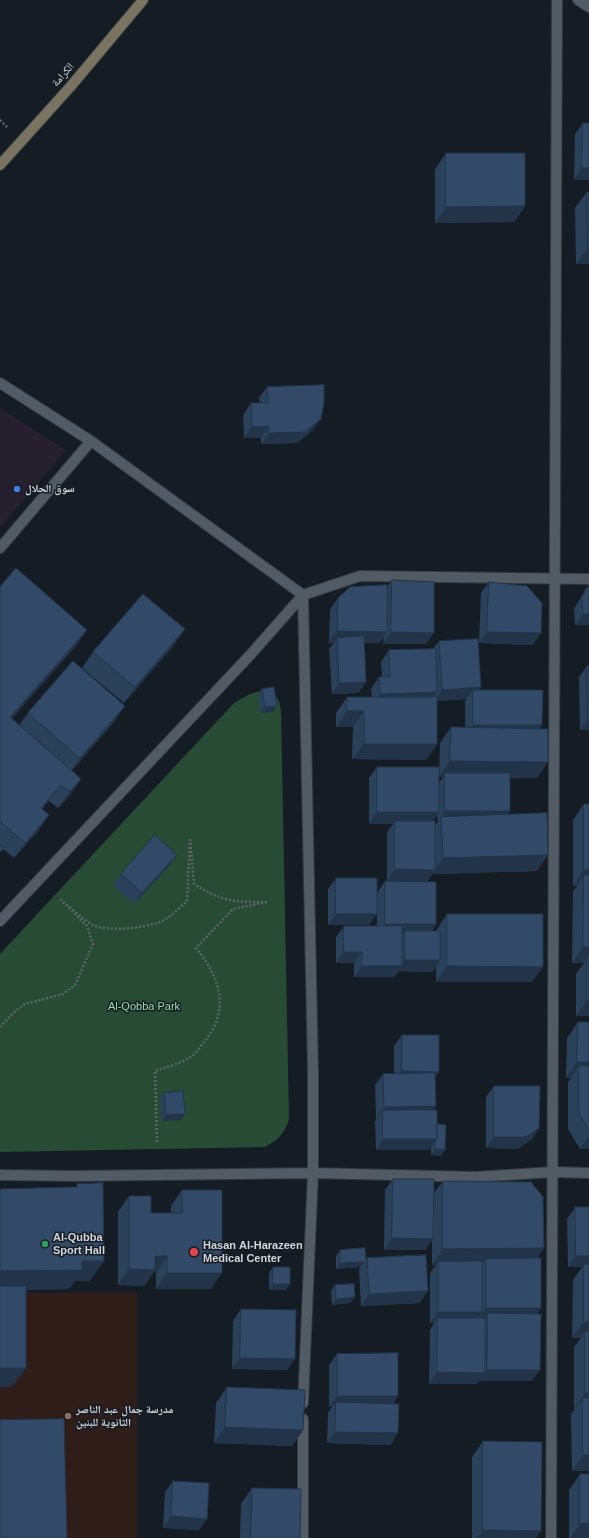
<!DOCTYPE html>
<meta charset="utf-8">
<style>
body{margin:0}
canvas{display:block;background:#151c24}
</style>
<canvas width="589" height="1538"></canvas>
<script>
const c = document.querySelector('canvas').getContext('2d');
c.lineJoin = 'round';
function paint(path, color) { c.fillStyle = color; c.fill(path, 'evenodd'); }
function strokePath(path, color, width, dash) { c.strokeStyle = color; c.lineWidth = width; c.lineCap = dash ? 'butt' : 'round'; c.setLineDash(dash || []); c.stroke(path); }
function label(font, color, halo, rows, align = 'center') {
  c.font = font + ' Helvetica,"Noto Naskh Arabic",sans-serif'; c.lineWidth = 3; c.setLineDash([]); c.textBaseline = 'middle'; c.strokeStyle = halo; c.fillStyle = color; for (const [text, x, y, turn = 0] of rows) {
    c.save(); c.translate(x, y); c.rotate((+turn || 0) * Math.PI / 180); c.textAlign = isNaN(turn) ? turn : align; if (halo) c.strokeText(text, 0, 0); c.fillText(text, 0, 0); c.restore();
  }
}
paint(new Path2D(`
 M0 408 66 450 0 528Z`), '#251f2e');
paint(new Path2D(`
 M0 1293H137V1538H0Z`), '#2f1d1a');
paint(new Path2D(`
 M263 690C277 693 279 698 281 711L289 1119C285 1133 278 1140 265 1147L0 1152V954L234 703 250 694Z`), '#284b35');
const street = new Path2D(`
 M578 0 589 7
 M0 383 91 441 303 595
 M0 548 91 441
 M303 595 313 1072V1173L303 1403
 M0 921 252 653 303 595 360 576 589 579
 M0 1175 75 1176 313 1173 475 1177 553 1172 589 1173
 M303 1419V1538
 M551 1538 557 0`);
const secondary = new Path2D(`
 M0 165 71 86 143 0`);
strokePath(street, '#35383f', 12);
strokePath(secondary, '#35383f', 12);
strokePath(new Path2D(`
 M0 120 8 128
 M0 1027 13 1013 25 1004 63 994 75 985 93 944 87 926 61 900C71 908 82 919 93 925 107 932 145 928 160 922 170 918 179 908 187 901L190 838 194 884C223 902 234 902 268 902L233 909 196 948C220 977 231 1010 204 1042 201 1046 197 1052 192 1056 182 1063 167 1067 155 1071L157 1143`), '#5e646b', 2.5, [2, 2]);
strokePath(street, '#525a64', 10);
strokePath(secondary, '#787461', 10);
paint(new Path2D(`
 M583 123H589V180L574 179 575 134Z
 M446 153 525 206 514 222 435 223V169Z
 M587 192 589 264H576L575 208Z
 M267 387 313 430 297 443 261 444V438H244L243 415 251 403H260L259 398Z
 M392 580 426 644H383L384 637 379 643H364L366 682 358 693 332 694 329 649 334 643H329L330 609 338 598 387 587Z
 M489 582 533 645 479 643 481 593Z
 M589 584V625H575L574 609 585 590Z
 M0 587 76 646 12 718 19 725 28 713 114 722 72 770 81 779 70 795 58 808 49 801 42 809 49 815 38 831 14 858 3 849 0 853Z
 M439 641 479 690 540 729 537 778H510V811L507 815 537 871 432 874 427 881H387V832L393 824H369V778L377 767 439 783 443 777H439L440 743 451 727H465V701L466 699 437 701V744L426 760 352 759 353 727H336V713L347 697H372L371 689 379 677H382L381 662 389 650 433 649ZM437 814 438 822 435 825 432 821Z
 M174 645 124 703 82 668 93 652Z
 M587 666 589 730H580L579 677Z
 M262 689 273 712 261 713 258 695Z
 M584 804H589V1016H576V974L584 963H572L573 891 577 886H573V820Z
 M169 866 134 904 113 885 121 874Z
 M336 878 369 925H328V889Z
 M385 881 436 924 432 931H436L447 914 532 982H436V965L432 972 399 971 394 977H354V963H336V937L344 926H377V893Z
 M578 1022H589V1149H580L568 1129V1082L571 1078H566L567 1038Z
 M402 1035 439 1072 435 1076 434 1110 437 1124 441 1156 431 1155V1147L429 1150H376L375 1121 377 1119H376L375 1085 383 1074H394V1046Z
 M494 1086 539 1128 532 1139 518 1149 486 1148V1097Z
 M164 1093 181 1120 162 1121 160 1098Z
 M393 1179 433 1194 443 1181 536 1258 541 1308 537 1314 532 1381H479L480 1380 477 1384H429L430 1330 434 1323H430V1273L436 1265H432V1240L425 1250H384L385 1190Z
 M182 1190 211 1289H156V1272H154L144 1286 118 1285V1212L129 1196 151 1213H171V1206Z
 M575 1207H589V1471H572L571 1414 575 1409H574V1347L581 1338H572L573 1280 582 1267H568L567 1219Z
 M340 1250 366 1260 367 1258 420 1303 361 1306 359 1269 360 1267 336 1269V1256Z
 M273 1267 286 1290H269V1273Z
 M335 1285 350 1303 332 1305 331 1291Z
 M241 1309 295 1359 287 1370 232 1369 233 1321Z
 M337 1354 398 1396 393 1404 391 1445 327 1443 328 1413 332 1407H329V1365Z
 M227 1387 303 1430 292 1446 214 1443 216 1403Z
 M483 1441 536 1538H472V1457Z
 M580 1474 589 1538H569V1490Z
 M173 1481 207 1519 199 1530 163 1528 165 1492Z
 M252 1488 300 1538H240L241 1504Z`), '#2b4059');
paint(new Path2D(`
 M582 168H589V180L574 179Z
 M525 206 514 222 435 223 446 207Z
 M588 248H589V264H576Z
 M321 419 313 430 297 443 261 444 269 433Z
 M269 426 261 438H244L252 427Z
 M583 614H589V625H575Z
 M185 629 174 645 124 703 135 687Z
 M87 630 76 646 0 732 10 717Z
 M337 631 387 632 379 643H337V638L334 643H329Z
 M391 632 434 633 426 644H383Z
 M487 632 541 633 533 645 479 643Z
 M366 682 358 693 332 694 339 683Z
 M481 687 473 699V690L466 699 434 701 442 690Z
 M437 692 429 703 372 705 380 694Z
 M125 706 114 722 69 774 80 758Z
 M277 706 273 712 261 713 265 707Z
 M347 711H364L353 727H336Z
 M588 719H589V730H580Z
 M473 725H542L534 736H465Z
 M364 744H437L426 760 352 759Z
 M450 761 548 762 537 778 445 777V773L443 777H439Z
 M81 779 70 795 58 808 69 792Z
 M61 785 49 801 30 824 41 808Z
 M445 811H510L502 822 441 817 437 822Z
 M377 812H439L431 824 395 821 393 824H369Z
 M49 815 38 831 14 858 25 843Z
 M177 855 169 866 134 904 142 893Z
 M548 855 537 871 432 874 443 858Z
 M395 869 435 870 427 881H387Z
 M584 870H589V886L584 875 577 886H573Z
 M336 914H377L369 925H328Z
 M385 924H436L429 936 405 931 402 936H377Z
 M583 947H589V963L587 958 584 963H572Z
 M344 952H362L354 963H336Z
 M405 960H440L432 972 399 971 394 977H354L362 966H401Z
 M447 966 543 967 532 982H436Z
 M587 1000H589V1016H576Z
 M577 1062H589V1078L579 1066 571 1078H566Z
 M402 1071 439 1072 431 1083 394 1082Z
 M436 1106 428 1118 383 1110 377 1119H376L384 1107Z
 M185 1114 181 1120 162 1121 166 1115Z
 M539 1128 532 1139 518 1149 486 1148 494 1137Z
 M589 1136V1149H580Z
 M383 1139H437L429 1150H376Z
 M435 1149 445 1150 441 1156 431 1155Z
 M392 1238 433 1239 425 1250H384Z
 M544 1248 533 1264 486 1259 482 1264 438 1265V1262L436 1265H432L443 1249Z
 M155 1256H167L156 1272H154L144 1286 118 1285 129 1269Z
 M576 1256H589V1267L584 1264 582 1267H568Z
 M82 1261H104L90 1281H75L69 1289 0 1291V1271Z
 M365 1262 360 1267 336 1269 340 1263Z
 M167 1273H222L211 1289H156Z
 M273 1284H290L286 1290H269Z
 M428 1291 420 1303 361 1306 369 1294Z
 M355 1297 350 1303 332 1305 336 1299Z
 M486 1308H541L533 1319 488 1313 484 1320H478Z
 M438 1312H482L474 1323 438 1318 434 1323H430Z
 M584 1322H589V1338L585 1331 581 1338H572Z
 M240 1358 295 1359 287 1370 232 1369Z
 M0 1368H26L12 1387H0Z
 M487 1370H540L532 1381H479Z
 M437 1372 485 1373 477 1384H429Z
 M585 1393H589V1409L583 1398 575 1409H574Z
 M337 1396H398L390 1407 336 1402 332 1407H329Z
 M225 1427 303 1430 292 1446 214 1443Z
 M335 1432 398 1433 391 1445 327 1443Z
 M583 1455H589V1471H572Z
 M171 1516 207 1519 199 1530 163 1528Z
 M589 1523V1538H570L580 1524Z
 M483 1530 541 1531 536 1538H477Z`), '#233449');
const building = new Path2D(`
 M583 123H589V168H582Z
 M446 153H525V206L446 207Z
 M587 192H589V248H588Z
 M324 385V403L321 419 305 432 269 433V426L252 427 251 403H268L267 387Z
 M16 568 87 630 10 717 81 779 69 792 61 785 41 808 49 815 25 843 0 821V587Z
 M392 580 434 582V633L391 632Z
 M489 582 527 586 542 603 541 633 487 632Z
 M387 585V632L337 631 338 598 350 587Z
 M589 586V614H583L582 597Z
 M143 594 185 629 135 687 93 652Z
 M364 636 366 682 339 683 337 638Z
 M478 639 481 687 442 690 439 641Z
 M436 649 437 692 380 694 379 677H390L389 650Z
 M73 661 125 706 80 758 28 713Z
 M587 666H589V719H588Z
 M274 687 277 706 265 707 262 689Z
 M473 690H543L542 725H473Z
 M347 697H437V744H364V711H347Z
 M451 727 548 729V762L450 761Z
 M377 767H439V812H377Z
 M445 773H510V811H445Z
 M584 804H589V870H584Z
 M547 813 548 855 443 858 441 817Z
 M395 821H435V870L395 869Z
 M155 835 177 855 142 893 121 874Z
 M0 845 4 848 0 852Z
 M584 875H589V947H583Z
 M336 878H377V914H336Z
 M385 881 436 882V924H385Z
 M447 914H543V967L447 966Z
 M344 926H402V966H362V952H344Z
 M405 931H440V960H405Z
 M587 958H589V1000H587Z
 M578 1022H589V1062H577Z
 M402 1035H439V1072L402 1071Z
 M579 1066H589V1130L579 1113Z
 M435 1073 436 1106 384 1107 383 1074Z
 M494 1086H540L539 1128 526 1137H494Z
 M183 1091 185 1114 166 1115 164 1093Z
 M383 1110H437V1139H383Z
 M437 1124 446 1125 445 1150 435 1149V1141L437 1139Z
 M393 1179H434L433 1239 392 1238Z
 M443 1181 531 1182 543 1197 544 1248 443 1249Z
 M103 1183 104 1261H82V1270L0 1271V1189L77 1187V1184Z
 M182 1190H222V1273H167V1256H155V1270L129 1269V1196H151V1213H182Z
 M575 1207H589V1256H576Z
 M365 1248 366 1260 365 1262 340 1263V1250Z
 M426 1255 428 1291 369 1294 367 1258Z
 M541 1258V1308H486V1259Z
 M482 1261V1312H438V1262Z
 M584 1264H589V1322H584Z
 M273 1267H290V1284H273Z
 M354 1284 355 1297 336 1299 335 1285Z
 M0 1286H26V1368H0Z
 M241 1309 296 1310 295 1359 240 1358Z
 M488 1313 541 1314 540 1370H487Z
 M438 1318H485V1373L437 1372Z
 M585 1331H589V1393H585Z
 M398 1353V1396H337V1354Z
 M227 1387 305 1390 303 1430 225 1427Z
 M583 1398H589V1455H583Z
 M336 1402 399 1404 398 1433 335 1432Z
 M64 1419 67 1538H0V1420Z
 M483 1441 542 1442 541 1531 483 1530Z
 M580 1474H589V1523L580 1524Z
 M173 1481 209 1483 207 1519 171 1516Z
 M252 1488 301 1489 300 1538H251Z`);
paint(building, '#324a68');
strokePath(building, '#233449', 1);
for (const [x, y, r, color] of [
 [17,489,4,"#3f7fe0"],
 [45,1244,4,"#2e9e5b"],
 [194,1252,5,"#e0444e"],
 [68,1416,4,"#8d6e63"]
]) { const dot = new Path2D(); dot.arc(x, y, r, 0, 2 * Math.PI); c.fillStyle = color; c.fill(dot); strokePath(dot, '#151c24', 1.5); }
label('11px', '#d2d6dc', '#151c24', [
 ["الكرامة",63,75,-49]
]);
label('bold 11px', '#d2d6dc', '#151c24', [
 ["سوق الحلال",25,489],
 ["Al-Qubba",53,1238],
 ["Sport Hall",53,1251],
 ["Hasan Al-Harazeen",203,1246],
 ["Medical Center",203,1259],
 ["مدرسة جمال عبد الناصر",76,1410],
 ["الثانوية للبنين",76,1423]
], 'left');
label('11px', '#9bddb2', '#151c24', [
 ["Al-Qobba Park",144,1007]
]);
</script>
